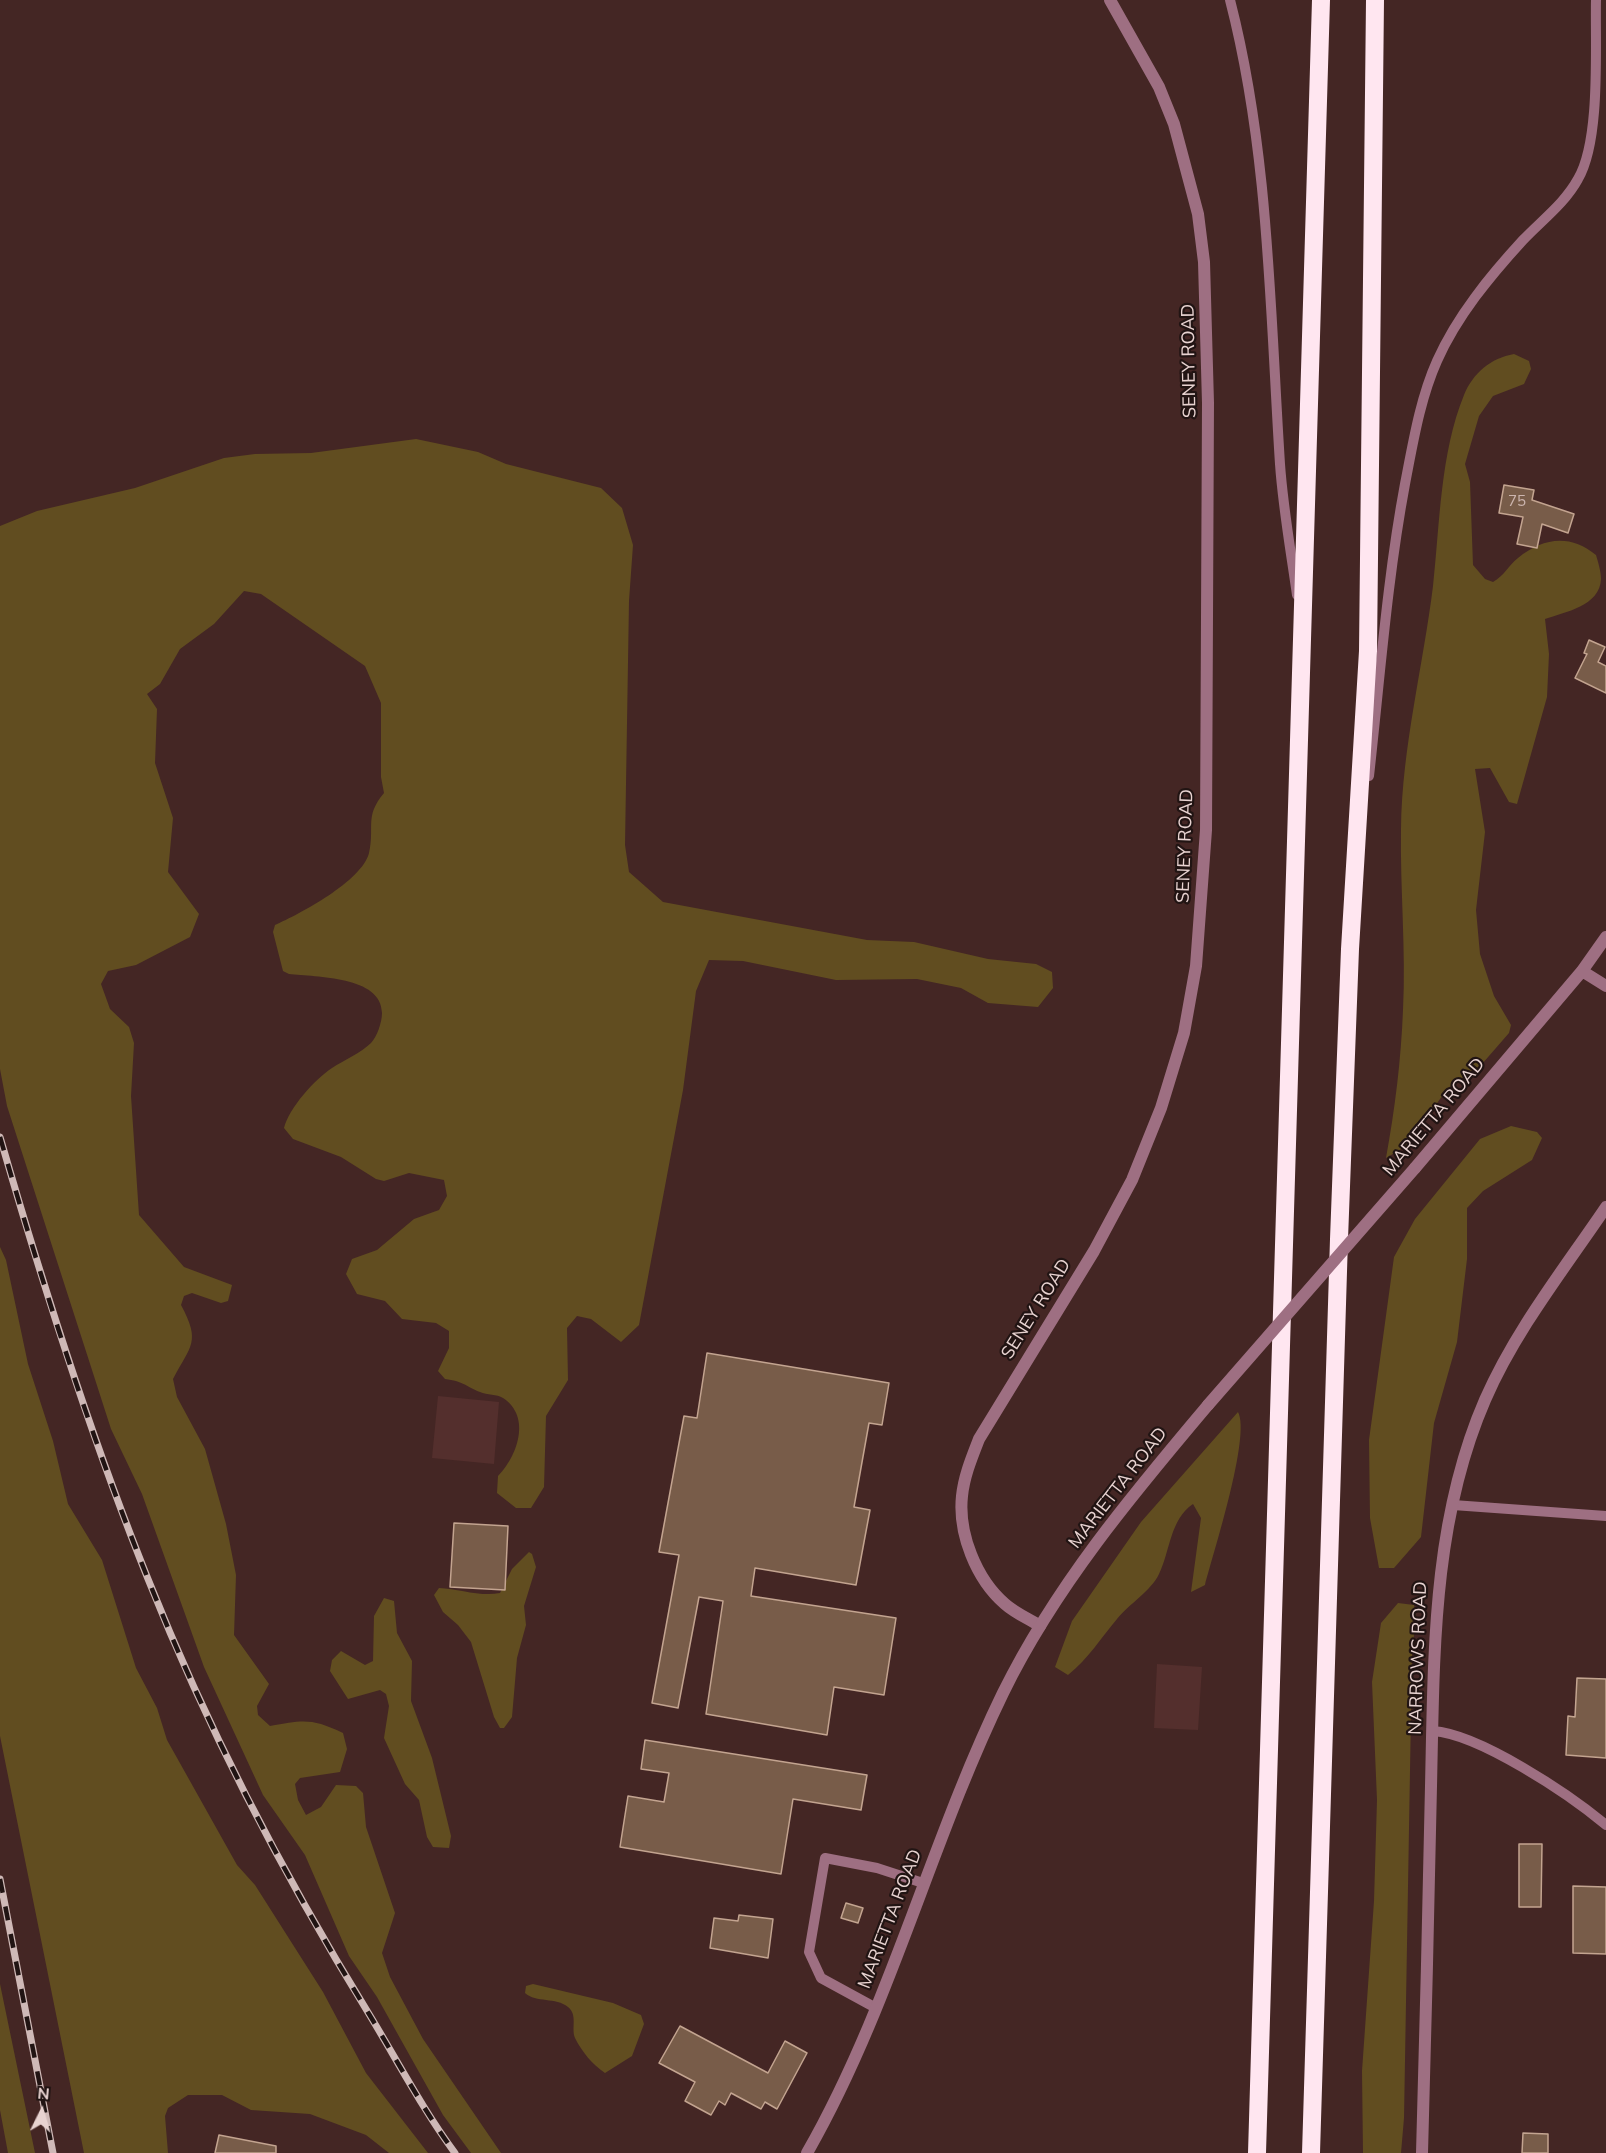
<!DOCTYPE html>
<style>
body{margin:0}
#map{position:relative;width:1606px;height:2153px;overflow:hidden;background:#442624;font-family:Mulish,sans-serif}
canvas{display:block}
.north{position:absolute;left:12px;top:2081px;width:60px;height:60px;-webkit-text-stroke:4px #211413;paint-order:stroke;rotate:5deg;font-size:16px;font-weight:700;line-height:24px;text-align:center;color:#e8d3d1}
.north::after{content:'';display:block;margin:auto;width:21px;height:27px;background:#e8d3d1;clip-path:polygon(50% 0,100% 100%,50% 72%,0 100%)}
</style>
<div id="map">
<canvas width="1606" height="2153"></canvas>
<div class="north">N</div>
</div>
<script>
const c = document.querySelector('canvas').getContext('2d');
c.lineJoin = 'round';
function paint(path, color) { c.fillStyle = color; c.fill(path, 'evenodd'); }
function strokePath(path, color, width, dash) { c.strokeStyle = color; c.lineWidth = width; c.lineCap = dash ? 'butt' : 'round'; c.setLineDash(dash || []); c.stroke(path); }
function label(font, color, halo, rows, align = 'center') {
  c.font = font + ' Mulish,sans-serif'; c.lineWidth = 4.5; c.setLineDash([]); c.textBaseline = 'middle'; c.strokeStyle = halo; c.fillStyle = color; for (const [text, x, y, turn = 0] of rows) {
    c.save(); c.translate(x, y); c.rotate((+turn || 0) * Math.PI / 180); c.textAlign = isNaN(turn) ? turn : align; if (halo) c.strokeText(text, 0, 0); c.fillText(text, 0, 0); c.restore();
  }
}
paint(new Path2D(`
 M438 1396 499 1402 494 1464 432 1458Z
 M1157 1664 1202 1667 1198 1730 1154 1728Z`), '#542f2d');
paint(new Path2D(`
 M1514 354 1529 361 1531 369 1524 384 1493 396 1479 416 1465 464 1470 482 1473 565 1485 579 1493 582C1504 576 1508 566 1518 558 1543 537 1571 534 1596 555 1598 562 1601 571 1601 579 1600 606 1565 612 1545 619L1549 654 1547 697 1517 804 1509 802 1490 768 1475 769 1485 832 1476 910 1480 954 1494 996 1511 1025 1509 1033 1482 1064 1448 1088 1406 1146 1386 1158C1395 1109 1401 1060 1403 1010 1406 950 1400 889 1401 829 1402 747 1423 667 1433 586 1440 524 1440 454 1464 395 1473 373 1491 358 1514 354Z
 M416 439 478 452 506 464 601 488 622 508 633 545 629 601 625 845 629 872 663 902 867 940 914 942 988 959 1036 964 1052 972 1053 988 1038 1007 988 1003 961 988 917 979 836 980 743 961 709 960 696 991 683 1090 639 1325 621 1342 591 1319 577 1316 567 1328 568 1380 546 1416 544 1487 531 1508H516L497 1493 498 1476C517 1457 532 1417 503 1398 497 1394 487 1395 480 1392 465 1386 463 1381 445 1379L438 1371 449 1348V1331L436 1323 402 1319 385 1301 357 1294 346 1274 352 1259 377 1250 414 1219 439 1210 447 1196 444 1180 409 1173 384 1181 376 1179 341 1157 293 1139 284 1128C289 1108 315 1079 332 1068 344 1060 361 1053 371 1043 377 1037 382 1022 382 1013 382 976 316 977 289 974L283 971 273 932 275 925C300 914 362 881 369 853 375 826 364 817 384 793L381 777V703L365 666 261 594 244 591 214 624 180 649 160 684 147 694 157 709 155 763 173 818 168 872 199 914 190 937 136 965 108 971 101 984 110 1009 129 1027 134 1043 131 1096 139 1215 184 1267 232 1285 228 1301 221 1303 192 1293 184 1296 181 1305C201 1342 191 1345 173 1379L177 1397 205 1449 226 1524 236 1575 234 1635 269 1684 257 1706 258 1715 270 1726C303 1720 312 1718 343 1733L347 1749 340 1772 300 1778 295 1784 298 1800 306 1815 321 1807 336 1785 356 1786 363 1793 366 1827 395 1913 382 1953 390 1977 423 2039 501 2153H471L443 2115 377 1997 349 1956 305 1855 263 1795 204 1667 142 1494 111 1429 7 1106 0 1069V526L37 511 135 488 224 458 255 454 311 453Z
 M1511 1126 1537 1132 1542 1138 1532 1160 1483 1191 1467 1208V1259L1457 1342 1434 1423 1421 1537 1394 1568H1379L1370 1518 1369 1440 1394 1257 1415 1219 1480 1139Z
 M0 1247 6 1260 28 1364 53 1441 68 1504 102 1560 136 1668 157 1708 167 1740 237 1865 255 1885 323 1992 366 2073 428 2153H389L366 2135 310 2114 251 2110 222 2095H188L168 2108 165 2116 168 2153H84L0 1736Z
 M1238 1412C1251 1436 1213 1554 1205 1585L1191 1592 1201 1518 1193 1504C1170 1519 1170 1552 1159 1574 1151 1591 1129 1604 1117 1619 1101 1638 1088 1659 1068 1675L1055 1667 1072 1621 1141 1522Z
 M529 1552 532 1554 536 1567 524 1606 526 1625 517 1658 512 1717 504 1728H500L494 1717 471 1642 458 1625 443 1612 434 1595 439 1588C459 1589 481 1597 500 1593L512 1569Z
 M384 1598 394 1601 397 1633 412 1661 411 1701 432 1758 451 1836 449 1848 433 1847 427 1837 419 1800 405 1784 384 1738 389 1706 386 1694 380 1690 348 1699 330 1671 332 1660 341 1651 365 1665 373 1661 374 1616Z
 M1398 1603 1414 1605 1416 1614 1412 1655 1404 2118 1401 2153H1363L1362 2071 1374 1901 1377 1800 1372 1682 1381 1623Z
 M0 1984 35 2153H8L0 2110Z
 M533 1984 613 2003 641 2015 644 2024 632 2056 605 2073C592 2064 582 2052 575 2038 571 2028 578 2015 568 2007 556 1997 536 2003 525 1993L526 1986Z`), '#614d20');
const building = new Path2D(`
 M1504 485 1534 490 1532 500 1574 514 1568 533 1542 524 1537 548 1517 544 1523 517 1499 513Z
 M1589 640 1605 647 1598 662 1606 666V693L1575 678 1587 654 1584 653Z
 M707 1353 889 1383 882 1425 869 1423 854 1507 870 1510 856 1585 755 1568 751 1596 896 1618 884 1695 834 1687 827 1735 706 1714 723 1601 699 1597 678 1708 652 1703 679 1555 659 1552 684 1416 697 1418Z
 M454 1523 508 1526 505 1590 450 1587Z
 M1577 1678 1606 1679V1758L1566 1755 1568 1716 1575 1717Z
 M645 1740 867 1775 861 1810 793 1799 781 1874 620 1847 628 1796 664 1802 669 1773 641 1769Z
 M1519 1844H1542L1541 1907H1519Z
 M1573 1886 1606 1887V1954L1573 1953Z
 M846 1903 863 1908 858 1923 841 1918Z
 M739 1915 773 1919 768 1958 710 1948 714 1918 738 1921Z
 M680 2026 768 2073 785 2041 807 2053 777 2109 765 2102 761 2109 731 2093 725 2105 719 2101 711 2115 685 2101 695 2082 659 2063Z
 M1523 2133 1548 2134V2153H1522Z
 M219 2135 276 2146V2153H215Z`);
paint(building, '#785c49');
strokePath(building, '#c3a490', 1.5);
strokePath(new Path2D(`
 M1230 0C1269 151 1270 309 1280 464 1283 508 1291 552 1297 595
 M1369 776C1380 678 1387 580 1405 484 1413 443 1420 399 1437 361 1457 316 1490 276 1523 240 1542 220 1565 203 1578 179 1601 140 1595 46 1596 0
 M1453 1505 1606 1516
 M1433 1731C1479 1734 1569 1794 1606 1825
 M876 2008 821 1978 809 1952 825 1858 877 1868 923 1883`), '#9e6f82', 10);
strokePath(new Path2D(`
 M1040 1626C1029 1619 1015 1613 1005 1604 976 1579 958 1533 962 1496 964 1476 972 1457 979 1439L1094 1251 1132 1180 1161 1108 1184 1033 1196 966 1206 830 1208 403 1204 262 1198 214 1174 124 1159 87 1110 0`), '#9e6f82', 12);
strokePath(new Path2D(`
 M1582 971 1606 986
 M1415 1168 1582 971 1606 937
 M807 2153C890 2008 930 1843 1003 1693 1055 1587 1132 1495 1208 1405
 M1422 2153C1426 2031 1428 1908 1431 1786 1434 1655 1432 1522 1485 1400 1515 1331 1564 1269 1606 1207`), '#9e6f82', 12);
strokePath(new Path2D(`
 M1257 2153 1321 0
 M1311 2153 1339 1239 1350 949 1368 651 1375 0`), '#ffe6f0', 18);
const rail = new Path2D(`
 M0 1137C43 1286 90 1435 148 1579 208 1730 284 1876 369 2014 397 2060 423 2110 455 2153
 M0 1879 53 2153`);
strokePath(rail, '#cfb9b7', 7);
strokePath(rail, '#211413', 4.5, [14]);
strokePath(new Path2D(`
 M1208 1405 1415 1168`), '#9e6f82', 12);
label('15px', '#ccb5af', null, [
 ["75",1517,501]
]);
label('18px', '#e8d3d1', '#211413', [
 ["SENEY ROAD",1189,361,-91],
 ["SENEY ROAD",1185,846,-88],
 ["MARIETTA ROAD",1434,1117,-50],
 ["SENEY ROAD",1036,1309,-58],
 ["MARIETTA ROAD",1118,1488,-52],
 ["NARROWS ROAD",1418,1658,-88],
 ["MARIETTA ROAD",890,1919,-69]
]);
</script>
